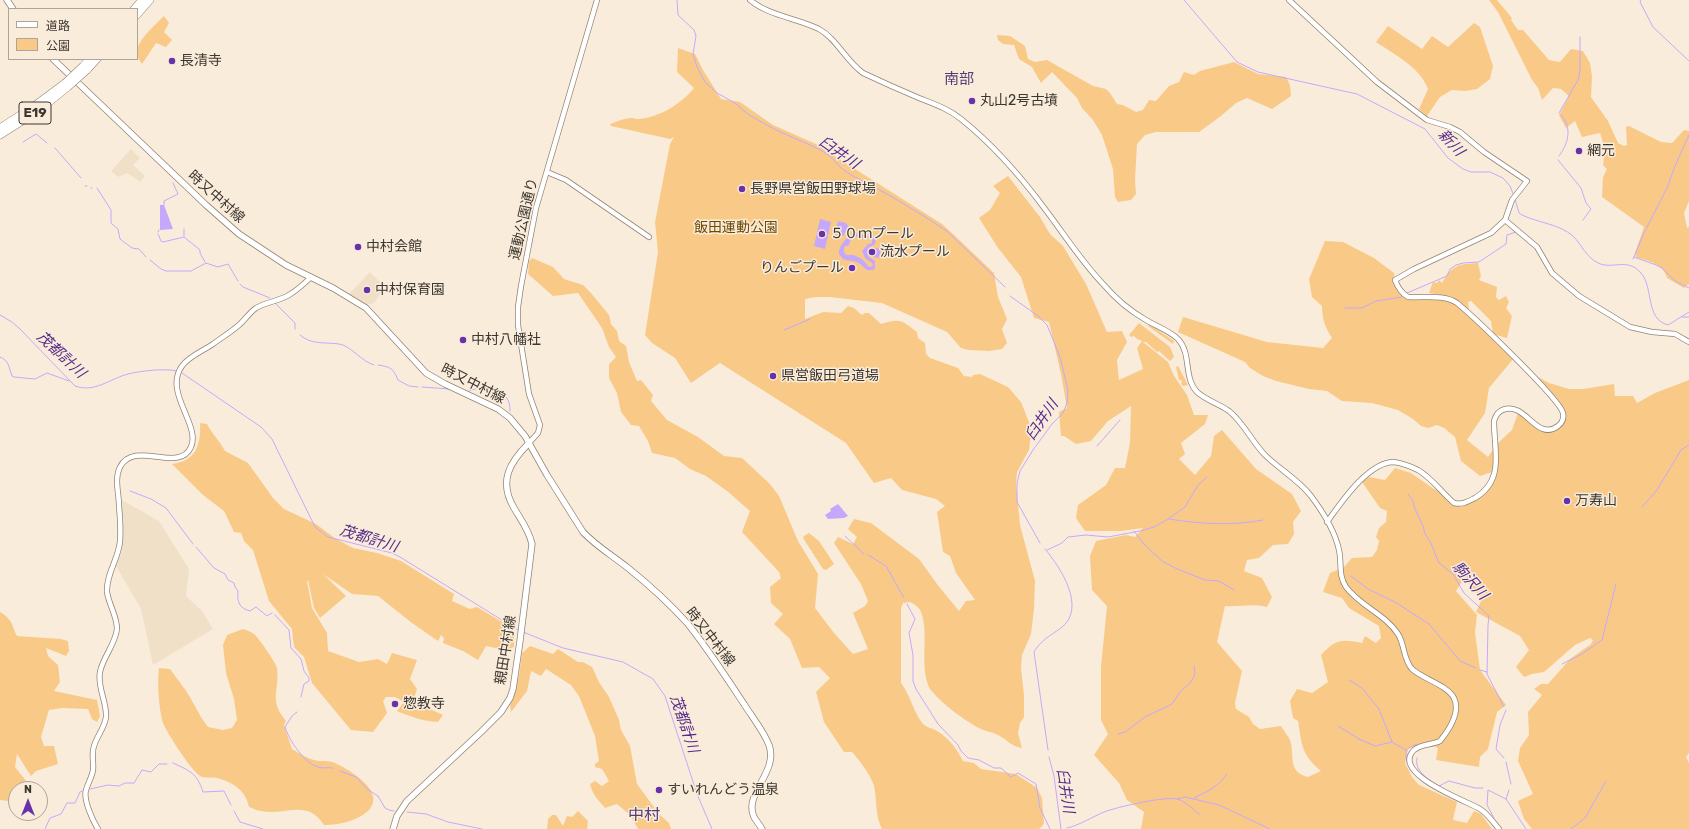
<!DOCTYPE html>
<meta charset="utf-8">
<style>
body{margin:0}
#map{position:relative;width:1689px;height:829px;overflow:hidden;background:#faecdb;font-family:Rubik,"Noto Sans JP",sans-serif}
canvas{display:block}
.legend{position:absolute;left:8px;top:8px;width:130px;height:52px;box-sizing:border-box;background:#faecdb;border:1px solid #aea497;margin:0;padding:5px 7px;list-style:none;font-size:12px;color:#3c3730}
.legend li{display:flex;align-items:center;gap:8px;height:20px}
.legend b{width:20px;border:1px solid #aea497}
.north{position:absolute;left:8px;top:781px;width:40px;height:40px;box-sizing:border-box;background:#faecdb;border:1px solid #aea497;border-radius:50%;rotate:0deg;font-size:11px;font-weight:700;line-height:16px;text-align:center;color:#3c3730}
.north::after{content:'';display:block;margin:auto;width:14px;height:18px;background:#6732a9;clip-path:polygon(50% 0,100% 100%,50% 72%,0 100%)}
</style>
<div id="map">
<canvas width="1689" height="829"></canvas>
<ul class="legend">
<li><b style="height:5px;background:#fff"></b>道路</li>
<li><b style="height:11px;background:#f9ca87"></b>公園</li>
</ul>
<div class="north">N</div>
</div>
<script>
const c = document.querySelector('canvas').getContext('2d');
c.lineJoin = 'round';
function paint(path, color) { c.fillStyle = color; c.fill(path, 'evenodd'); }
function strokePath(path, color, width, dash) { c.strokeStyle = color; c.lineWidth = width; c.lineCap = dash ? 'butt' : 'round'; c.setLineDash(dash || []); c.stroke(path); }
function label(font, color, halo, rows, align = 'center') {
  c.font = font + ' Rubik,"Noto Sans JP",sans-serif'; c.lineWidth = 3; c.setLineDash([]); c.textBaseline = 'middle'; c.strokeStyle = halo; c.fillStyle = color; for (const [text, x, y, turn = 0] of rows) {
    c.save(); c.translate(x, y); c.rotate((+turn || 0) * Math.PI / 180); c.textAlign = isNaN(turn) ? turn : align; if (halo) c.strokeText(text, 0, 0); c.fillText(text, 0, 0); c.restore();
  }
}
paint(new Path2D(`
 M131 149 140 158 133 165 145 176 140 182 127 173 118 177 111 171Z
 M370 272 385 287 374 303 366 305 349 294Z
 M122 500 159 521 189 569 186 596 202 611 213 629 153 665 141 609 116 566 122 551Z`), '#f1e0c8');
paint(new Path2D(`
 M1489 0H1497L1512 18 1511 20 1518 30H1523L1549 60 1560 62 1571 49 1583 51 1590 63 1592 76 1591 97 1608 121 1618 143 1624 146 1627 145 1626 127 1629 126 1661 142 1672 143 1684 130 1689 131V201L1684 213 1687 228 1689 227V284L1684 288 1667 278C1663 263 1649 262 1636 257L1635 253 1644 227 1602 197 1603 177 1607 169 1603 165C1605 153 1604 144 1600 133L1582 137 1575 121 1566 128 1559 115 1569 96 1561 89 1553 88 1542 100 1538 88 1532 80 1498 12Z
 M164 16 169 23 164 32 172 40 166 47 156 43 142 64C140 61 138 58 137 55 134 43 156 24 164 16Z
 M1474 23 1480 27 1493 66 1490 79 1477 89 1465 91 1452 90 1440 97 1427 116 1419 109 1428 89C1420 67 1395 55 1376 42L1388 26 1422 49 1432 36 1448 47Z
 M997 35 1010 36 1025 46 1028 59 1035 62 1047 60 1093 86 1106 89 1110 93 1117 104 1123 105 1136 112 1143 110 1149 100 1156 101 1169 86 1179 82 1184 72 1194 75 1200 71 1234 62 1258 74 1286 77 1290 85 1291 96 1272 109 1247 98 1236 103 1221 116 1199 132H1156L1145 135 1137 144 1135 180 1136 194 1131 200 1118 202 1115 197 1113 169 1102 135 1093 120 1082 108 1077 98 1052 72 1041 83 1032 67 1019 59 1014 45 1003 44 998 40Z
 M678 48 695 54 703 70 721 99 740 102 773 125 825 148 836 157 942 224 954 235 994 273 998 297 1007 319 1002 329 1007 343 1002 349 989 351 968 350 961 348 947 332 882 303 829 297H816L805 299V319L823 312 841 313 848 306 854 308 862 315 865 313H869L881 324C901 318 901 320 917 332L918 338 925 343 926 354 930 358 958 368 964 376 972 377 973 375 980 374 1008 387 1021 402 1029 422 1031 434 1029 450 1017 472 1016 484 1020 525 1035 581 1034 609 1031 634 1022 655 1021 668 1024 695V717L1020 723 1018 733 1022 748C1010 746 1008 740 998 735 993 732 987 732 981 729 969 724 932 697 928 685 920 662 929 633 921 612 919 607 914 604 910 602L903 603 901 608V683C911 696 913 712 923 724 927 728 933 728 937 731 949 738 957 749 963 761L974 763 981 769 1016 774 1037 788 1042 798 1044 824 1039 829H882C875 816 877 800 874 786 871 775 859 760 852 752H844L824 722 816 692 830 678 819 667 802 668 790 639 774 624 783 614 771 603 770 587 781 578 779 572 742 532 750 511 727 491 706 476 690 469 675 458 652 453 648 441 639 426 631 425 621 412 617 393 609 378V364L616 357 609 347 602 328 578 293 553 296 528 274 529 261 532 258 553 267 564 279 583 285 591 293 609 315 611 324 617 331 619 341 626 346 629 362 637 381 641 380 653 395 651 401 667 420 698 437 724 456 742 458 770 484 779 496 798 541 818 574 815 608 834 633 853 654 868 649 853 613 865 606 868 601 861 584 834 543 838 537 853 544 857 537 848 529 854 519 871 523 919 559 937 584 959 611 966 601 975 600 956 573 950 556 943 552 937 512 945 506 936 499 902 490 891 478 874 483 846 443 720 363 691 383 675 358 652 343 645 335 658 252 655 222 670 144 674 137 670 139 611 126 610 124C616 122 625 118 631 118 636 118 633 119 637 119 659 118 681 104 694 88L677 72Z
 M1008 176 1040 217 1050 234 1063 246 1086 284 1107 332 1122 331 1127 342 1117 360 1119 380 1143 369 1137 348 1142 341 1137 339 1134 336 1131 337 1129 335 1139 323 1170 347 1174 357 1170 361 1159 351 1157 352 1146 342H1143L1168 362 1174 376 1187 395 1194 415H1208L1205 424 1181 443 1185 454 1179 459 1195 475 1211 456 1214 436 1222 430 1256 469 1292 494 1301 511 1293 522 1294 534 1288 544 1273 545 1259 558 1247 560 1244 571 1262 578 1272 597 1267 607C1254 603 1239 607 1225 606L1217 642 1242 671 1235 703 1236 709 1249 717 1253 724 1260 729 1281 726C1284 731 1288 736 1290 740 1295 755 1287 772 1308 777L1321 771C1301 754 1302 745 1298 721L1293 718 1290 701 1297 689 1312 693 1328 682 1321 655C1336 639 1341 639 1362 643L1365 636 1376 643 1381 638 1379 626 1349 608 1342 598 1323 592 1330 573 1344 567 1352 558 1372 557 1377 550 1379 541 1376 537 1379 528 1386 522 1387 511 1380 508 1362 482 1369 477 1385 480 1395 468 1411 473 1434 489 1443 493 1460 504 1481 494 1495 471 1480 476 1461 461 1455 437 1444 428 1437 425 1428 428 1421 426 1413 419 1398 410 1372 403 1342 401 1327 391 1309 389 1276 381 1263 376 1250 368 1245 362 1178 332 1183 317 1267 342 1323 348 1332 338C1325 327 1322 319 1322 306L1312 297 1309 279 1325 241 1343 242 1374 258 1394 273 1395 280 1408 297 1451 299 1514 358 1489 388 1485 413 1467 440 1488 457 1498 443 1512 430 1519 410 1545 430 1559 425 1563 413 1536 376 1549 383 1569 389H1583L1614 384 1615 396H1633L1637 403 1655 393 1689 380V753L1686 757 1689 763V829H1532L1524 819 1518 801 1533 794 1518 761 1520 748 1529 735 1528 712 1542 695 1534 689 1541 684H1548L1570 659 1591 644 1593 640 1590 638 1575 645 1544 672 1532 674 1524 677 1516 667 1529 650 1520 636 1476 612 1482 599 1467 581 1463 580 1456 591 1477 615 1475 632 1480 670 1506 705 1497 712 1488 749 1480 757 1479 767 1436 760 1438 748 1425 742 1408 749 1405 763 1412 777 1419 785 1457 802 1453 820 1467 823 1474 811 1481 814 1492 829H1141L1144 812 1127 800 1119 783 1094 755 1108 734 1101 720V667L1107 606 1092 590 1090 556 1096 541 1126 535 1135 537 1143 528 1121 531H1085L1076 518 1078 505 1106 485 1115 468H1125L1130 443 1131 406 1108 421 1091 441 1076 444 1064 436H1061L1059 412 1067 408 1061 374 1049 322 1034 318 1021 277 998 248 979 218 990 210 1000 193 993 186Z
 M1478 263 1481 276 1479 280 1497 287 1496 297 1499 300 1506 296 1509 302 1506 308 1512 316 1507 338 1493 334 1491 321 1471 301 1468 302 1469 310 1452 297 1429 293 1433 282 1437 283 1439 280 1442 283C1452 265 1458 264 1478 263Z
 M1149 324 1174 341 1173 344 1148 326Z
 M1178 366 1188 385 1183 386 1181 384 1182 382 1181 380H1179L1176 367Z
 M200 423 207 424C212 434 220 441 225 451L248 463 273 498 284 509 316 524 336 539 353 548 377 553 401 561 454 594 452 601 470 609 477 607 502 622 514 633V647L505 650 486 646 478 660 463 651 443 643 444 638 441 635 438 641 412 623 378 596 352 594 323 574 346 596 320 618 314 608 308 580 307 581 312 608 327 633 328 651 359 662 378 659 387 664 392 653 417 660 410 679 417 689 413 701 443 715 438 722C423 721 411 717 397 711L404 702 395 697H386L383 701 387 713 373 732 351 730 312 683 304 657 294 647 292 629 269 601 253 550 244 541 241 533 234 532 224 511 203 495 172 464C196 461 201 445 200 423Z
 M809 533 819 541 834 564 826 570 823 569 803 538 804 536Z
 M0 612C14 621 11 624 17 636L61 639 68 641 69 651 66 656 46 648 48 656 58 665 60 682 54 691 97 700 100 716 97 722 92 719 88 709 62 708 49 710 41 737 44 746H54L58 764 36 771 31 776 17 754 15 767 30 786 29 789H16V805L8 801 0 800Z
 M243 629C247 630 251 632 254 634 259 638 276 663 277 668 280 691 268 699 286 721L284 725 292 749C299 753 306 758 314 760 320 762 327 760 332 762 348 768 388 792 368 811 357 821 339 825 324 825 307 798 285 816 261 811 257 811 253 808 249 807 246 791 233 782 217 778 212 777 207 778 202 777 193 774 167 733 163 723 159 710 157 682 159 668L170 669C177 679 185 688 191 699 197 709 200 717 208 727L223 730 232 728 237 720 234 699 226 673 223 645 227 635Z
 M530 646 553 654 558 649 578 662H583L592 667 599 682 609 697 619 720 621 730 630 746 637 784 659 814 669 823 671 829H638L630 815 617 804 605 808C599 801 592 794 590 784L595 781 602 786 609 781 602 769 595 767V764L599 761 595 736 579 696 571 685 546 669 541 676 531 671 527 691 511 712 510 705 519 676 522 653Z
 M578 811 588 821 587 829H547L548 819 552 815H556L563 826 567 816 572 817Z`), '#f9ca87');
paint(new Path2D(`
 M160 205H164L173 229 160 230Z
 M820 219 831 222 825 249 814 246Z
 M838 221 846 223 848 226V229L843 236 835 234Z
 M856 233 862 235 866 234V236L872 235 876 238 875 244 868 248V251H872L876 248 881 249 879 258 871 256 869 253H867L869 257 875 261V268L873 270H867C854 258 857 263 843 259L839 254C838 246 848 235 856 233ZM855 237 872 239V243L868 244 862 251 865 258 872 263 873 266 869 267 862 259 854 255H846L844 252V247L849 245 851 239Z
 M838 504 848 516 844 518 828 519 825 515 831 511 830 509Z`), '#c5a8fc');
strokePath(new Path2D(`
 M677 0 678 15 694 30 696 36 693 54 697 67 705 82 717 93 735 103 749 115 776 130 819 149 830 156 841 168 851 175 889 195 927 218 948 232 1005 287
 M1184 0 1237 62 1258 72 1357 94 1425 129 1448 158 1463 169 1471 172H1490L1503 178 1510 186 1514 196
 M1641 0 1640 2 1653 27 1689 61
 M1559 113 1578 80 1580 71V37
 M23 142 36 134 47 143
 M55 148 81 178
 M1559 156C1568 144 1573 128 1561 115
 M1558 160 1581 188 1586 203 1591 209 1583 220
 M85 186H87
 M91 188H92
 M97 188 111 210V223L118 229 120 239 132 248 139 249 146 257
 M1515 199 1519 213 1522 215C1539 223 1559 224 1573 236 1582 245 1586 257 1598 263 1613 270 1627 257 1641 273 1654 288 1645 319 1668 325L1689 312
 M164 205V201L178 194 173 183
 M184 229V236
 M158 232 159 230
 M158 234 161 241 163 242 184 237 200 250V253L205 262
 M1634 257 1656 265 1662 268 1675 281 1689 288
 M1633 259 1644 233 1667 188 1675 166 1689 135
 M150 260 161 269 166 271H191L206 263 218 267 228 264 238 281
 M240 284 243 287 270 298
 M1407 293 1447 276 1450 269 1456 265 1463 263 1479 262 1506 244 1507 235 1516 232
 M1010 296 1038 316 1047 325 1060 357 1068 390 1067 403 1063 413 1052 424 1033 450 1020 471 1017 483V502L1040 543
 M275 303 295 323V329
 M1345 308H1362L1376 301 1402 297
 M0 315 12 322 20 329 75 386C95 393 109 379 128 374 139 371 166 368 177 371
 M1682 317H1689
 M784 330 810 319
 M300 335C311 345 325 342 339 344 350 345 362 362 374 365
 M0 357C9 360 9 368 12 376L14 377 35 379 47 373 69 381
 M378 365C391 367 393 368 398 380L409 386 418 387
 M182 373 261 427 272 439 315 527 328 537 392 553 400 557 518 630
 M422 387 449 389
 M469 391C484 384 512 389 510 411
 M1097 446 1120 420
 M130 491 151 499 166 508 193 544
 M1408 494 1413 501 1415 509 1423 526 1425 534 1430 541 1439 563 1453 574 1464 593 1489 616 1488 625 1487 674 1504 707
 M1642 507 1657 490 1681 450 1689 445
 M1169 519C1200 524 1233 526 1263 520
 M1134 531 1144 544 1162 561 1175 568 1205 580 1219 581 1234 590
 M845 536 864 554
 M196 547 214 568 225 574 228 580 234 583 235 587 238 591C237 602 239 608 250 611L256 607 267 616 272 613
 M1045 549C1061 568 1087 608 1061 628 1051 635 1040 641 1034 652L1048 750
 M1047 550 1062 543 1068 537 1086 535 1108 537 1140 531 1154 527 1168 519 1185 507 1198 485 1207 477
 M868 555 886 566 904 598
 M1351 576 1368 589 1395 602 1429 624 1460 661 1476 668
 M907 604 915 619 909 633 913 655V681L916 689 938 724 958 745 961 751 968 758 979 760 994 768H1001L1011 777 1018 773 1036 784 1040 808 1050 829
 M275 615 289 630 291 648 301 659 304 671 309 678V681L304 684 301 697
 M523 632 563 648 623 662 653 679 665 696 697 794 712 829
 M1562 664 1582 654 1602 640 1616 584
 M1480 670 1487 672
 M1349 680 1362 688 1379 709 1392 742 1406 750
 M297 712 292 716 285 727C289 740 304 763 318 767 323 769 329 767 333 768
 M1338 726 1359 739 1375 746 1392 742
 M1118 734 1125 732 1145 717 1172 704 1180 692 1191 682 1195 674 1194 666
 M1049 757 1054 776 1061 829
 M1417 758C1414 772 1429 779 1439 786L1449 781 1475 788H1483
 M1504 758 1496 749 1500 725 1506 710
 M1506 762 1511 784
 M173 763C190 771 197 773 203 792L224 791 231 805
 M1407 763C1405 749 1405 750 1416 744
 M340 771 356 777 367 789 378 796 385 808 389 810 394 811
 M90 789 108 785 119 786 125 783H134L142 770 151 772 159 764H167
 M1509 790 1506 799 1526 829
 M1194 798C1207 792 1219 786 1227 774
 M1177 799 1185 797 1219 805 1270 829
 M234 811 240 822 263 829
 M407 812 426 814 448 822 482 829
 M1494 818 1487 805 1488 790 1506 799
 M1067 828C1080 825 1092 817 1104 812 1117 807 1165 796 1177 799 1185 801 1193 809 1200 815
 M45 829 50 818 61 814 67 803H75L80 792 82 791
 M1571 829 1585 818 1606 781`), '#c5a8fc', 1);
const tertiary = new Path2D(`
 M750 0C769 16 797 18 819 29 837 39 846 61 863 73 882 82 900 90 919 98 934 104 949 109 961 119 991 143 1022 178 1045 209 1064 234 1081 261 1103 284 1115 298 1130 311 1146 320 1156 326 1170 331 1178 339 1192 354 1183 377 1197 392 1206 400 1219 404 1229 411 1244 423 1252 442 1265 455 1279 469 1299 480 1311 496 1323 512 1335 531 1339 550 1342 563 1338 575 1346 587 1360 606 1385 614 1398 634 1405 645 1403 659 1412 669 1423 679 1447 685 1454 698 1461 713 1449 730 1440 741 1432 745 1421 744 1414 750 1390 774 1467 801 1480 809 1487 813 1493 822 1499 829
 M1289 0 1377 82 1427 120 1450 127 1460 132 1484 152 1527 181 1512 200 1505 220 1491 233 1414 269 1395 280C1398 288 1401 293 1408 297 1424 298 1444 294 1457 303 1473 316 1560 399 1563 413 1564 418 1562 423 1558 426 1537 442 1526 403 1505 409 1498 411 1496 415 1494 421 1494 451 1505 480 1475 498 1467 502 1462 505 1454 503 1442 493 1432 478 1418 470 1412 467 1401 463 1394 462 1368 462 1341 503 1327 522
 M547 172 566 180 649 237
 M1505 220 1537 247 1552 273 1579 296 1630 327 1652 332 1675 334 1689 342
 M529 443 538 433 540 425 529 394 518 325V307L521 286 536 208 597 0
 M98 829C93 821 83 800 86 790 88 783 92 777 93 770 94 762 91 754 94 746 97 736 105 727 106 717 107 702 97 687 100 672 103 657 115 645 117 629 117 616 109 605 107 592 106 574 119 558 120 541 121 529 120 517 119 506 119 493 114 479 120 467 135 439 179 474 191 447 201 425 163 392 182 366 189 356 203 351 213 344 221 338 231 332 239 325 245 320 249 313 256 308 266 302 279 301 289 295 297 290 304 284 311 277`);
const secondary = new Path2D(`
 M7 0 13 9
 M53 59 206 205 239 234 286 265 333 288 366 308 426 373 445 384 498 409 510 418 525 436 547 475 583 532C596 546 613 556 628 568 648 584 671 605 688 624 708 649 726 677 744 704 752 717 763 730 769 745 779 772 743 794 754 817 756 821 760 825 762 829
 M393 829 397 816 407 801 481 732 501 712 510 698 513 689 520 641 532 544C529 530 521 520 514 508 498 481 510 462 529 443`);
const motorway = new Path2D(`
 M134 9 142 0
 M137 15 150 0
 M83 66 89 59
 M87 70 97 59
 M0 128 34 106 65 83
 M0 135 38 111 68 87`);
strokePath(tertiary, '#908474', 6);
strokePath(secondary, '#908474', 7);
strokePath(motorway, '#908474', 8);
strokePath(tertiary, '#fff', 4.5);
strokePath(secondary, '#fff', 5.5);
strokePath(motorway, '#fff', 7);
const motorwayBridge = new Path2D(`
 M65 83 83 66
 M68 87 87 70`);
strokePath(motorwayBridge, '#908474', 8, []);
strokePath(motorwayBridge, '#fff', 7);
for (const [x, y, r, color] of [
 [172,61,4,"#6732a9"],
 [972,101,4,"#6732a9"],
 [1579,151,4,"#6732a9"],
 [742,189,4,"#6732a9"],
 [822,234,4,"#6732a9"],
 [358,247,4,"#6732a9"],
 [872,252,4,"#6732a9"],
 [852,268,4,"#6732a9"],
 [367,290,4,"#6732a9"],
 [463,340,4,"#6732a9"],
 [773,376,4,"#6732a9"],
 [1567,501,4,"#6732a9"],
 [395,704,4,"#6732a9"],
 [659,790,4,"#6732a9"]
]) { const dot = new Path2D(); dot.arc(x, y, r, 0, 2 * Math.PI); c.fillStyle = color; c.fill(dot); strokePath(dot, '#faecdb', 1.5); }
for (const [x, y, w] of [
 [35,113,32]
]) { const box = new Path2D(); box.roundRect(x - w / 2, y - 11, w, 22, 3); c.fillStyle = '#faecdb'; c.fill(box); strokePath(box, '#3c3730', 1); }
label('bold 13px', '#3c3730', null, [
 ["E19",35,113]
]);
label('14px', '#3c3730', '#faecdb', [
 ["長清寺",180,61],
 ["丸山2号古墳",980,101],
 ["網元",1587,151],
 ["長野県営飯田野球場",750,189],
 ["５０ｍプール",830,234],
 ["中村会館",366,247],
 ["流水プール",880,252],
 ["りんごプール",844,268,"right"],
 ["中村保育園",375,290],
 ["中村八幡社",471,340],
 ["県営飯田弓道場",781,376],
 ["万寿山",1575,501],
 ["惣教寺",403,704],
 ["すいれんどう温泉",667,790]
], 'left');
label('14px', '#3c3730', '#faecdb', [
 ["時又中村線",216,197,42],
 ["運動公園通り",524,219,-77],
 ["時又中村線",473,384,27],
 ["時又中村線",710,637,52],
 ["親田中村線",506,650,-81]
]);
label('14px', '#6e4902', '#faecdb', [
 ["飯田運動公園",736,228]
]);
label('15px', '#533c78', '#faecdb', [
 ["南部",959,80]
]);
label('italic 15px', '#552b8b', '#faecdb', [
 ["新川",1451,143,47],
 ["臼井川",839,153,35],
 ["茂都計川",61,355,43],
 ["臼井川",1042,420,-55],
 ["茂都計川",369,539,17],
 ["駒沢川",1470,581,48],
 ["茂都計川",684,724,71],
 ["臼井川",1065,791,81]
]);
label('16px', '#533c78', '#faecdb', [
 ["中村",644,815]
]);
</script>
